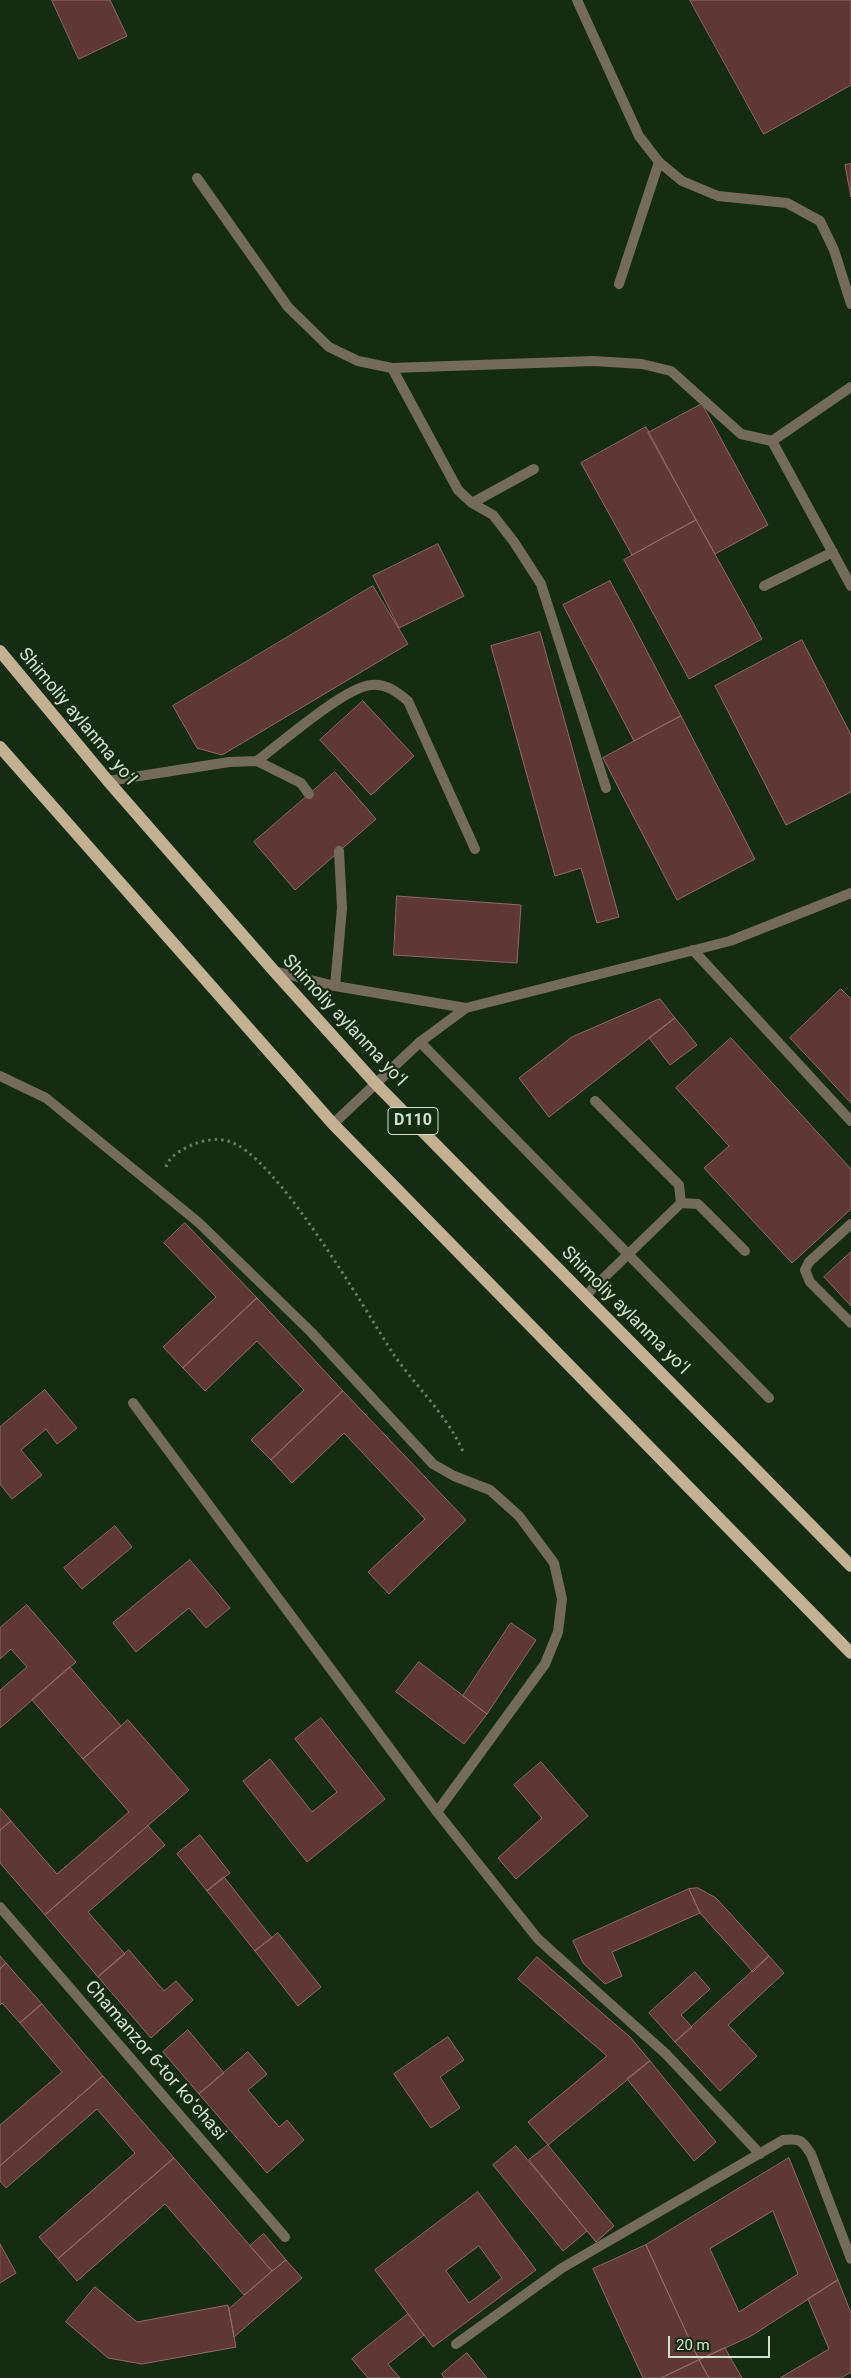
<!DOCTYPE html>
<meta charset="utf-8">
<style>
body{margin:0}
#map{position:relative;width:851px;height:2378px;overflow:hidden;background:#142d12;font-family:Roboto,sans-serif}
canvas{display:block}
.scale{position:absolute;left:668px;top:2336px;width:102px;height:22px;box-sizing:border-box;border:2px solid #d4e3d1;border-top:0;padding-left:6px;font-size:15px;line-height:18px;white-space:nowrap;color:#d4e3d1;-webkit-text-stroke:4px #142d12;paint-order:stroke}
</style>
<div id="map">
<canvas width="851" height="2378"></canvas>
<div class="scale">20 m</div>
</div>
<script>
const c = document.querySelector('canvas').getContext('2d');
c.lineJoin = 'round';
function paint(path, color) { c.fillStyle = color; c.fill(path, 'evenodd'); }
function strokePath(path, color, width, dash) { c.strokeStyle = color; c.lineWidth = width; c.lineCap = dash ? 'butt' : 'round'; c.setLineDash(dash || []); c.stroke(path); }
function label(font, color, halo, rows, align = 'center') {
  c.font = font + ' Roboto,sans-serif'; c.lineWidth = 4.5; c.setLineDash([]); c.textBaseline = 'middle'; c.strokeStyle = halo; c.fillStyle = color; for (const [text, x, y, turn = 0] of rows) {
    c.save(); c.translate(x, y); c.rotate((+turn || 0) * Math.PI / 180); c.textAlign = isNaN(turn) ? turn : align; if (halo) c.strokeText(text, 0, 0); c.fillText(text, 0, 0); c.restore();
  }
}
const building = new Path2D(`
 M52 0H110L127 36 79 59Z
 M690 0H851V85L764 134Z
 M851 164V197L845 165Z
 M702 404 768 525 715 554 648 433Z
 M646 427 696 520 632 555 581 463Z
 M696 520 762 639 689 679 624 560Z
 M438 544 464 596 399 628 373 576Z
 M610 581 681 716 634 741 563 605Z
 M373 586 408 644 222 755 197 748 173 706Z
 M540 632 619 917 597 923 581 868 555 876 491 646Z
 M802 640 851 735V792L786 825 715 686Z
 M363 701 414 756 371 795 320 740Z
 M681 716 755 859 677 900 603 758Z
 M335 772 376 819 295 890 254 842Z
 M397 896 521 905 517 963 394 955Z
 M841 989 851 999V1103L790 1038Z
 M660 999 675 1018 549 1117 519 1078 572 1037Z
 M675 1018 697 1045 670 1065 649 1038Z
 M731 1038 851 1169V1209L792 1263 704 1168 729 1146 676 1088Z
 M185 1223 257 1298 183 1368 163 1347 216 1297 164 1243Z
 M851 1252V1306L824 1277Z
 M257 1298 343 1391 271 1460 251 1440 304 1390 257 1341 205 1391 183 1368Z
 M45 1390 77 1428 57 1444 46 1429 21 1450 42 1475 12 1499 0 1484V1427Z
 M343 1391 466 1520 389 1594 368 1572 425 1519 344 1433 292 1483 271 1460Z
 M115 1526 132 1547 82 1589 64 1568Z
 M190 1560 230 1608 206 1628 189 1608 136 1652 113 1623Z
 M27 1605 76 1662 0 1728V1690L27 1667 11 1649 0 1659V1628Z
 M511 1623 536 1640 487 1714 463 1696Z
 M419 1662 487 1714 464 1744 396 1692Z
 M70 1667 121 1726 83 1759 32 1700Z
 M321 1718 385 1799 307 1862 243 1781 270 1759 312 1812 337 1792 295 1739Z
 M128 1720 189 1790 45 1915 0 1863V1830L11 1821 57 1874 129 1812 83 1759Z
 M541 1762 588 1816 516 1879 498 1858 542 1818 514 1785Z
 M0 1808 11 1821 0 1830Z
 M148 1826 165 1845 88 1912 125 1954 98 1977 45 1915Z
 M200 1835 230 1873 207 1891 177 1854Z
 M224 1877 272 1938 255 1951 207 1891Z
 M698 1888 716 1898 769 1956 753 1972 700 1913 689 1889Z
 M689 1889 700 1913 612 1952 622 1976 605 1984 583 1963 573 1941Z
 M278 1933 321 1987 298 2006 255 1951Z
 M129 1950 164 1991 176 1981 193 2000 151 2038 98 1977Z
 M0 1956 6 1963 0 1969Z
 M769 1956 784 1973 728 2025 757 2056 720 2091 675 2042Z
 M537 1957 630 2037 650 2061 548 2145 528 2122 607 2056 518 1979Z
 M6 1963 42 2004 20 2023 2 2003 0 2005V1969Z
 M695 1972 710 1989 681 2015 692 2027 675 2042 649 2013Z
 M42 2004 103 2076 0 2166V2125L62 2072 20 2023Z
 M188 2030 224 2073 199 2094 163 2052Z
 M448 2037 464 2060 440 2077 460 2108 431 2128 394 2074Z
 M248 2052 267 2074 248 2090 279 2127 287 2120 304 2140 267 2173 199 2094Z
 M650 2061 716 2142 694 2161 627 2079Z
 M103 2076 174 2158 58 2259 39 2237 135 2153 97 2109 6 2188 0 2181V2166Z
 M548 2145 614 2226 596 2242 529 2160Z
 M516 2146 587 2231 563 2251 493 2165Z
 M174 2158 272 2271 244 2295 165 2204 77 2281 58 2259Z
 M789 2158 838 2280 751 2336 699 2360 646 2245ZM773 2211 798 2274 739 2312 710 2249Z
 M478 2192 536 2270 433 2347 375 2270ZM479 2246 502 2278 469 2303 446 2271Z
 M264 2234 286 2260 272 2271 250 2246Z
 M0 2244 16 2273 0 2283Z
 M646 2245 699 2360 661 2378H643L593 2269Z
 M286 2260 302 2278 234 2337 229 2309Z
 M838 2280 851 2313V2372L841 2378H780L829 2349 808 2299Z
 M95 2287 137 2322 228 2305 236 2347 142 2364 108 2358 66 2322Z
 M408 2314 424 2335 388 2364 400 2378H368L352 2359Z
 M725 2348 742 2378H709L699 2360Z
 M467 2353 487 2378H444L442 2374Z
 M699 2360 709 2378H661Z`);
paint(building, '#5f3736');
strokePath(building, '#946866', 1);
strokePath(new Path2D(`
 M166 1167C169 1156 184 1148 194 1144 204 1140 217 1138 228 1141 275 1153 365 1310 394 1355 417 1388 449 1417 464 1454`), '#687c65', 3, [2.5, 4]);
strokePath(new Path2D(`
 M577 0 639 136 659 162 682 181 718 196 787 203 820 221 834 250 851 304
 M197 178 288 307 329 347 358 361 392 368 593 361 642 364 671 371 741 434 772 441 851 387
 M619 284 659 162
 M392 368 458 490 472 503 493 515 514 542 541 584 606 788
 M772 441 851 586
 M472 503 534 469
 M764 586 833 552
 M257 761C281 743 345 687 371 685 386 683 397 692 408 701L475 849
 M108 781 229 762 257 761 301 783 309 794
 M693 950 851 1121
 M335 986 342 908 339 851
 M420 1042 769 1398
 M681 1203 698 1204 745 1251
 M851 1224 809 1262 805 1270 810 1282 851 1323
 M585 1296 681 1203 679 1185 595 1101`), '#746b5c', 10);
strokePath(new Path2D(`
 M274 971 335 986 466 1008
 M0 1076 46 1098 198 1222 311 1332 433 1464 454 1476 490 1490 519 1516 554 1563 562 1599 558 1632 545 1664 437 1812
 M333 1124 420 1042 466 1008 730 941 851 893
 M133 1403 437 1812 538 1939 666 2054 760 2154
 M0 1907 285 2237
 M456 2344 562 2268 783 2140C800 2138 802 2140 811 2154L851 2259`), '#746b5c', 10);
strokePath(new Path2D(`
 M0 651 108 781 274 971 375 1083 851 1566
 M0 747 333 1124 851 1653`), '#c3b191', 12);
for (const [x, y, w] of [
 [413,1121,50]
]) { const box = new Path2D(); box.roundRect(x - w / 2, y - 13.5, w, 27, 4); c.fillStyle = '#142d12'; c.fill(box); strokePath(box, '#d4e3d1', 1); }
label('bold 16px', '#d4e3d1', null, [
 ["D110",413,1121]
]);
label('18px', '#d4e3d1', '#142d12', [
 ["Shimoliy aylanma yoʻl",77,717,50],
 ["Shimoliy aylanma yoʻl",344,1021,47],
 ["Shimoliy aylanma yoʻl",625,1311,45],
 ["Chamanzor 6-tor koʻchasi",155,2061,49]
]);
</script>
